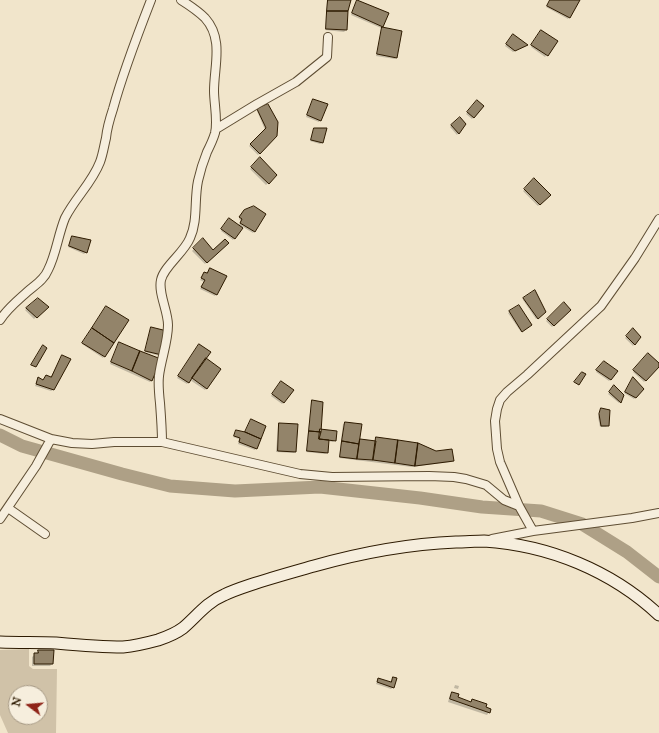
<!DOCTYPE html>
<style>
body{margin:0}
#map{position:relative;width:659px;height:733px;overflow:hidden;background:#f1e5cb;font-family:"IM FELL Great Primer",serif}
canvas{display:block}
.north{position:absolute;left:8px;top:685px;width:40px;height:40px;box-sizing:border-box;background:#f6eedd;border:1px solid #a69985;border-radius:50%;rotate:286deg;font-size:11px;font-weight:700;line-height:16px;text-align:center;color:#2d1a00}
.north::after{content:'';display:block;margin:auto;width:14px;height:18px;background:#8f2418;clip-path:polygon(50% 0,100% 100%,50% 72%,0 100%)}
</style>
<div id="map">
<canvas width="659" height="733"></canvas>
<div class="north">N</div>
</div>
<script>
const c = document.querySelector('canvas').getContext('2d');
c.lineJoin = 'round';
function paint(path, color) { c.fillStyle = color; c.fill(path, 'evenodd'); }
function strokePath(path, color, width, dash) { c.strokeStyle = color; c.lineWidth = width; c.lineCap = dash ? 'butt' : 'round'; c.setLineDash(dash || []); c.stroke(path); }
paint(new Path2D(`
 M29 649V666L33 669H57L56 733H8L0 715V650ZM16 693H40V717H16Z`), '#d0c2a8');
paint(new Path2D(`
 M327 0H350L347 10 346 30 344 32 325 30Z
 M550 0H578L568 19 546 7Z
 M357 1 382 26 381 28 351 15 355 3Z
 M381 28 401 32 396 58 395 59 376 56 381 30 382 28Z
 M540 33 557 41 545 57 531 47Z
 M511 37 527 45 513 52 505 46Z
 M314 100 320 120 319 122 306 117 312 101Z
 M477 101 483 106 472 119 466 114Z
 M258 110 276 135 258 155 249 146 265 130 257 111Z
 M459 119 465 124 457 135 450 127Z
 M315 129 322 143 320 144 310 141 313 130Z
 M260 158 276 175 266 185 250 169Z
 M534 180 549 195 538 206 523 191Z
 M243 212 265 214 253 233 243 227 233 240 221 231 228 221 238 226 241 221 239 219Z
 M72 237 86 252 84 254 68 247 71 238Z
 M202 240 213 252 227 243 205 264 192 251Z
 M210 269 225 277 215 296 200 289 204 282 200 280 203 275 207 274Z
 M524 298 545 312 536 319 523 300Z
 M38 299 47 307 34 319 25 310Z
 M564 304 570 310 552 327 546 321Z
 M105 308 104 356 103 358 82 344Z
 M510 312 529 327 521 332 508 313Z
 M152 328 166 332 160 356 145 352 150 329Z
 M633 330 640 337 633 346 625 338Z
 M118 345 151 381 150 382 110 364Z
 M197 347 205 358 220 369 205 390 190 380 187 384 177 378Z
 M648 355 659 365 644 382 633 372Z
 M62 356 70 360 53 390 51 391 35 386 38 378 43 381 51 378Z
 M604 362 610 380 609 381 596 372Z
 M632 380 643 389 634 399 624 393Z
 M280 383 284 402 282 404 271 396Z
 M613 388 620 402 619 403 608 394Z
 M312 402 319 430 335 440 333 442 328 441 327 453 325 454 306 452 311 403Z
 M601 409 608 425 606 427H600L598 417 600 410Z
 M345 423 358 440 375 442V439L377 438 453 461 451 462 412 467 339 458 343 424Z
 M279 424 295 452 294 453 276 452 278 426Z
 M236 431 256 448 255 450 238 444 239 439 233 437Z
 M39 651 52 664 50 666H32V657Z
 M393 678V687L391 689 376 684 378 679 391 683Z
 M455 685 459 686 458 689 454 688Z
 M453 693 456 698 470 702 472 700 485 708 489 712 487 715 448 702 450 695Z`), '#0003');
strokePath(new Path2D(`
 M0 435 22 446 122 474 170 486 235 491 320 487 420 498 482 507 541 511 582 524 627 552 659 577`), '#aea086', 13);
const building = new Path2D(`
 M328 0H351L348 11H327Z
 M357 0 389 13 383 27 352 13Z
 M550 0H580L570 18 547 6Z
 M327 11H348L347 30 326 29Z
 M382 27 402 31 397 58 377 54Z
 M541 30 558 41 548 56 531 45Z
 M513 34 528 45 515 51 506 44Z
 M313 99 328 104 321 121 307 115Z
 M477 100 484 106 474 118 467 112Z
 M268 104 278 122 277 136 260 154 250 144 266 128 257 109Z
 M460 117 466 124 459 134 451 125Z
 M314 128H327L323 143 311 140Z
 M260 157 277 175 269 184 251 167Z
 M534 178 551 195 540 205 524 189Z
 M254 206 266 214 255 232 240 223 242 219 239 217 244 210Z
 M229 218 243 228 235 239 221 229Z
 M72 236 91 240 87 253 69 246Z
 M203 238 213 250 225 239 229 243 207 263 193 248Z
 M210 268 227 276 217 295 201 287 205 280 201 278 204 272 207 273Z
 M535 290 546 312 538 319 523 298Z
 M38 298 49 307 37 318 26 308Z
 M564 302 571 310 554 326 547 319Z
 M519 305 532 325 522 332 509 311Z
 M106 306 129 320 114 343 92 328Z
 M151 327 167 331 162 355 145 351Z
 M92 328 114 343 105 357 82 343Z
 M633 328 641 337 635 345 626 336Z
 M119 342 140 351 132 371 111 362Z
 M199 344 211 352 192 378 189 383 178 376Z
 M43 345 47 348 36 367 31 365Z
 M140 351 161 359 152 381 132 371Z
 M648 353 659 363V367L646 381 633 370Z
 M62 355 71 359 54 390 36 384 38 377 43 380 46 375 51 377Z
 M206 358 221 369 207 389 192 378Z
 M604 361 618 371 611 380 596 370Z
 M582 372 586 374 579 385 574 382Z
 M633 377 644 389 636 398 625 392Z
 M281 381 294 390 284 403 272 394Z
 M614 385 624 395 621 403 609 392Z
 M312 400 323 402 321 432 309 431Z
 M601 408 610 410 609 426H601L599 414Z
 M251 419 266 426 261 439 245 432Z
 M345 422 362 424 359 444 342 441Z
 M279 423 298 424 296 452 278 451Z
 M320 429 337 431 336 441 319 439Z
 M236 430 245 432 261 439 257 449 239 442 240 438 234 436Z
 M309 431 321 432 319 439 329 440 328 453 307 451Z
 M376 437 398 440 395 463 373 460Z
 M360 439 376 441 373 460 357 459Z
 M398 440 418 443 415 466 395 463Z
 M342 441 359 444 357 459 340 457Z
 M418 443 436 451 452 449 454 461 415 466Z
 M38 650H54L53 664H34V653H38Z
 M393 677 397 678 394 688 377 682 378 678 391 682Z
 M452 692 459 694 458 697 471 702 472 699 487 704 486 707 491 709 490 713 450 699Z`);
paint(building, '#93846a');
strokePath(building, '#2d1a00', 1);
const street = new Path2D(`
 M216 129 257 104 296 82 327 57 328 37
 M0 320C7 309 17 301 27 292 35 285 44 280 48 270 56 255 58 235 65 218 75 198 92 183 100 162 103 154 104 146 106 138 107 128 110 118 113 109 123 72 137 36 151 0
 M0 419 51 439 72 443 92 444 114 442H162L300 474 332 477 429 476 454 477 466 479 486 485 504 500 519 506
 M162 442C162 429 161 416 160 403 159 394 158 385 159 376 161 359 168 342 168 325 168 311 158 293 161 280 164 266 184 253 190 238 198 221 194 200 198 181 200 172 203 162 207 152 210 146 213 140 215 133 218 121 214 103 214 91 214 66 224 39 205 18 198 11 189 5 181 0
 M8 508 45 534
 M0 519 36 466 51 439
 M533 531 519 506 500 462 497 449 495 421 497 409 500 400 507 392 527 375 601 306 635 258 659 219
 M492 539 533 531 632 518 659 513`);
const secondary = new Path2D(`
 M0 642C19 643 38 642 56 643 78 645 101 647 123 647 134 646 147 643 158 640 167 637 175 634 183 628 196 617 207 602 224 595 232 591 241 588 250 585 271 578 293 572 314 566 360 553 408 544 456 542 465 542 475 541 484 541 549 545 612 571 659 615`);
strokePath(street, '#5e4d33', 10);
strokePath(secondary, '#2d1a00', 13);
strokePath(street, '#f6eedd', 8);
strokePath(secondary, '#f6eedd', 11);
</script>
